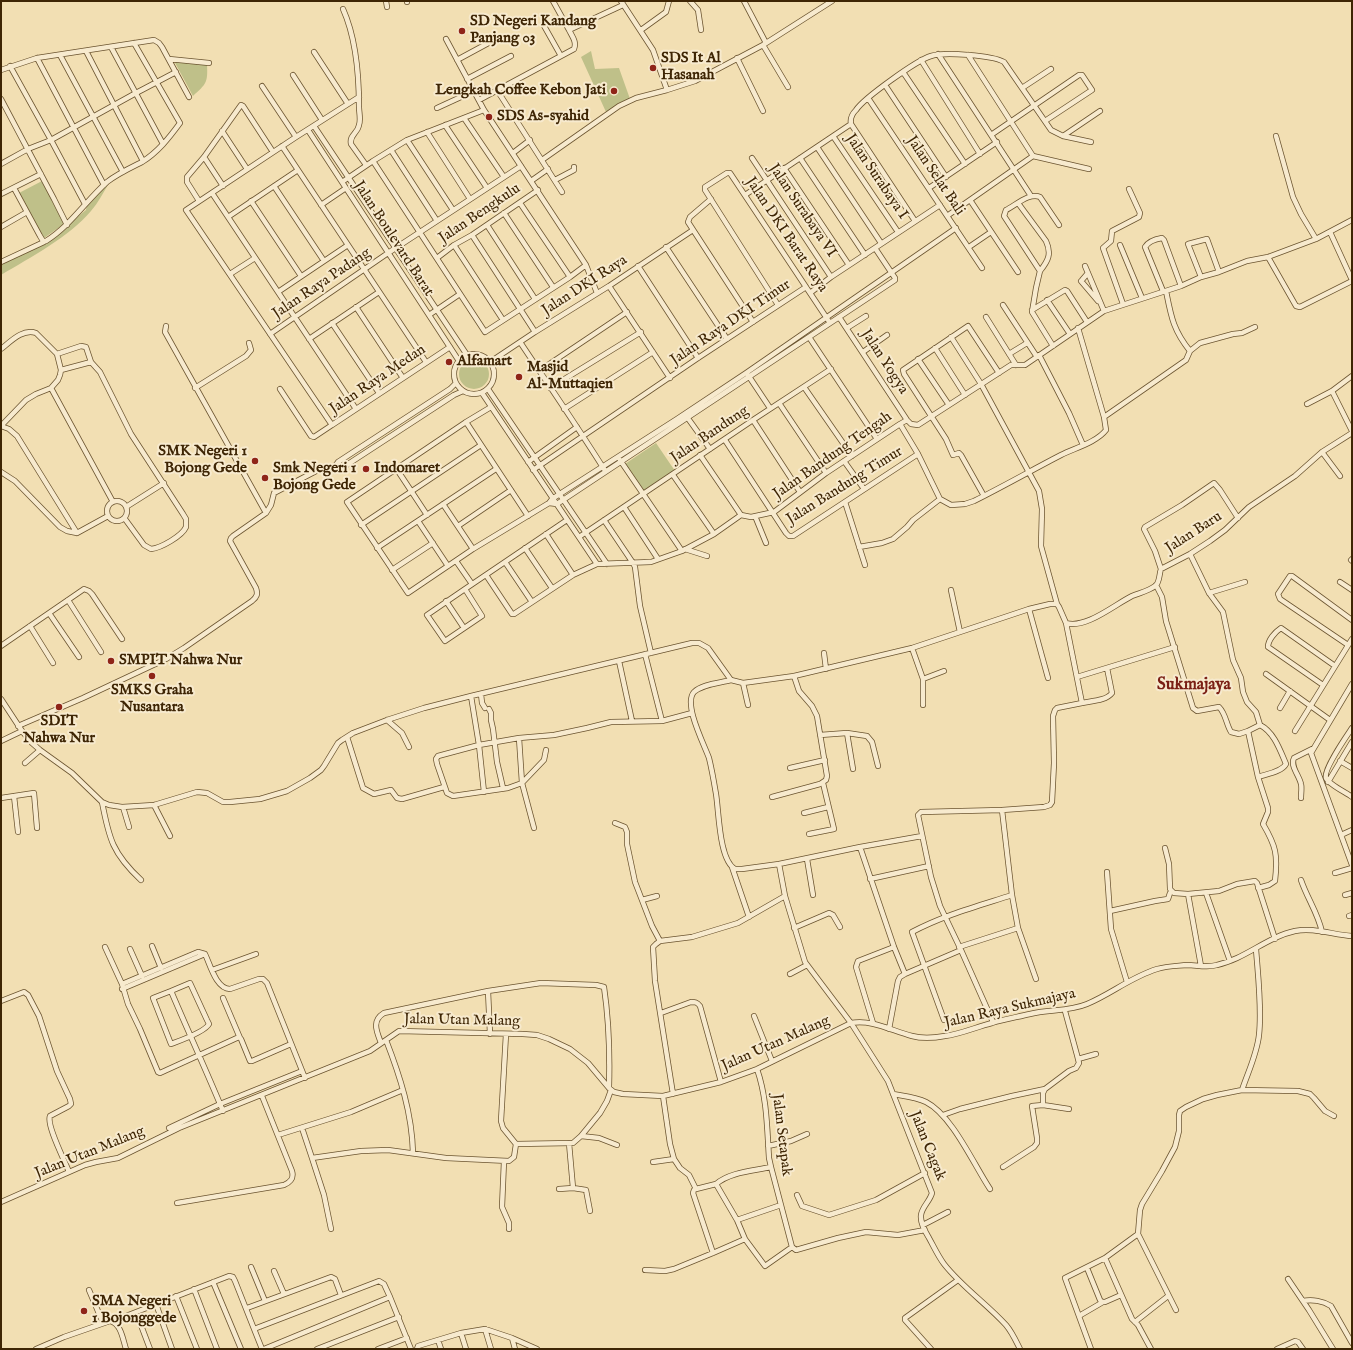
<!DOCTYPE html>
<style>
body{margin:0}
#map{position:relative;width:1353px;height:1350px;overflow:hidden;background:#f2dfb3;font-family:"IM FELL English",serif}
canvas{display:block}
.frame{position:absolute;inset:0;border:2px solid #3e2504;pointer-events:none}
</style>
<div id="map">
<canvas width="1353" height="1350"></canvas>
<div class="frame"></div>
</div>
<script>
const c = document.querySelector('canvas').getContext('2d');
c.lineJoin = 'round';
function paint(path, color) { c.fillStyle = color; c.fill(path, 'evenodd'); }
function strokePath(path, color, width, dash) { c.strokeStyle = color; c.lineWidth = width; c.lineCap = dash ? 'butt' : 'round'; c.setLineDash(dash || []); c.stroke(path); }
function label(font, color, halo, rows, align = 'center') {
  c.font = font + ' "IM FELL English",serif'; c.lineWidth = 4; c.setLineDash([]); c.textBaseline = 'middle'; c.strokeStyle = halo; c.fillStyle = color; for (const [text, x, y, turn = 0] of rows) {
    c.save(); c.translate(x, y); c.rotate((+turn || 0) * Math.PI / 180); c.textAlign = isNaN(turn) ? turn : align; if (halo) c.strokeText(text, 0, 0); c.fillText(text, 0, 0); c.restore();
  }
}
paint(new Path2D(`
 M591 51 595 69 619 68 630 99 606 112 581 57Z
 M174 61 207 65C208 83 206 84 193 96Z
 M42 181 64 224 44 238 19 193Z
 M108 185C103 193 98 203 91 211 69 237 31 257 1 275V264L65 227 86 210 87 203Z
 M459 374a15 15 0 1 1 30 0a15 15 0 1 1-30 0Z
 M656 443 675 471 644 493 625 464Z`), '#bfc089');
const minor = new Path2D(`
 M386 1 387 7
 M407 1V2
 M553 1 569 30
 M621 1 653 50 667 90
 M690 1 698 10 701 30
 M744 1 766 43
 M343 9C356 38 359 74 359 107 359 112 361 120 359 125 358 133 349 135 351 144L366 165
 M543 24 561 56
 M641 30 666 12 669 1
 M446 39 484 110 586 265 597 293
 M763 45 788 87
 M111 47 163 144
 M86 51 143 161
 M314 52 348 104
 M938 54 1031 196
 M60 55 123 172
 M968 55 1033 156 1089 169
 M37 58 104 185
 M737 58 763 111
 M169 59 209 63
 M457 60 494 40
 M921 60 980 154
 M10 66 51 140 85 204
 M1 70 37 58 154 40 159 43 162 47 189 97
 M903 72 965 164
 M293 75 322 120
 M467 79 511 56
 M885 85 946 177
 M262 86 296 137
 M1022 88 1051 69
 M497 90 562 192
 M359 97 296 137 186 210 332 425 450 347
 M868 98 982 268
 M1 99 54 199 67 225
 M479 100 574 49C577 42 572 36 569 30L623 5
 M437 108 474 91
 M464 118 504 177
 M851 124C850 119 852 114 856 110 864 98 917 60 931 56 944 52 992 55 1004 62L1051 130 1063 136 1091 142
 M851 124 915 221
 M445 125 487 188
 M314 126 467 355
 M308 130 459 361
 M222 131 247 169
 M427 132 470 199
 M991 135 1079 75H1082L1092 90 1045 121
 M833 136 898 232
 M1063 136 1100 111
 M1276 136 1293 197 1301 214 1316 239
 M407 140 453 210
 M282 146 426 362
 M817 147 881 243
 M391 150 437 221
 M513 153 530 140
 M204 157 223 186
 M752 158 831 277
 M800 158 865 255
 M542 160 619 106 636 98 667 90 695 81 763 45 832 1
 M373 161 485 332 570 277 586 265
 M1 164 28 149 51 140 136 93 176 72
 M784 168 849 265
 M555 180 574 170V167
 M531 181 548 169
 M342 182 373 161 407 140 484 110
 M274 186 324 261
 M14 188 40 236 43 241H46C70 226 86 201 107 182 117 174 130 168 142 162 158 152 169 138 180 123L134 43
 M929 188 997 142
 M212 193 356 409
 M1 194 41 174
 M745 195 851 124
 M711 199 690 217 688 222 753 322
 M970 200 1018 272
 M199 201 187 182V177L204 157 241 105 243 106 273 152
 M251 201 301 276
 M520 203 570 277
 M1018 203 1046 241C1052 254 1048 261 1040 271
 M321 205 346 188
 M504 213 553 287
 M947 216 1033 156
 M228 217 298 170
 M487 225 535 299
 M1 227 27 212
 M1330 232 1352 280
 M472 235 535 332
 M454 245 503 320
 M1120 245 1142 298
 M666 247 727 339
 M969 247 991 232
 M1268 257 1296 306 1300 307 1352 281
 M437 258 454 245 472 235 538 190
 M1 262 44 242
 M638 266 698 358
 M1085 266 1104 311
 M1088 273 1082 280 1081 281 1098 301
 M230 274 255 258
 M1201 277 1188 244 1207 239 1219 272
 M609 286 670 378
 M1163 291 1145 247C1148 242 1156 239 1162 238L1164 240 1181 286
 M1166 291C1171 316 1173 330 1190 351
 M278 292 348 245
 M810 293 831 277 940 205
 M1047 300 1070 334
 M1123 304 1103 248 1111 241 1112 231 1139 217 1140 213 1129 189
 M778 305 705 190V187L727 173H730L830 323
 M1003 305 1037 357
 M356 307 403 378
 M1032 310 1065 290 1067 291 1087 322
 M429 315 460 294
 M839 317 907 420 911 424 918 425 1011 365H1025L1104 311 1181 286 1201 277 1219 272 1247 261 1268 257 1316 239 1352 220
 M986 317 1016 365
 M332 323 379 393
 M166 326 165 332 266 513
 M847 328 866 316
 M270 334 388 253 521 166
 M809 337 877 439
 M951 337 981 384 1039 491 1042 509 1041 546 1057 604
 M309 339 379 292
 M520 342C548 384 577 426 604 469
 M1053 346 1032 312 1036 288 1040 271 1004 216 1006 210C1016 205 1030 192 1040 197L1059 225
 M935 348 965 395
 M1 349C10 342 23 328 36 333L57 354 61 370 60 375 58 380 51 388 36 394 26 400 1 426
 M863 352 887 335
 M57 354 81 346 86 347 91 362 100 372 131 434 183 514 186 519V527C182 536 161 548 151 549L144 545 125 519
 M1009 354 1027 343
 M454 374a20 20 0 1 1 40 0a20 20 0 1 1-40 0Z
 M1039 355 1069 413 1083 445
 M918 359 949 405
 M490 362 535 332 609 286 693 230
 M61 370 91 362
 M539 371 627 312
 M748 375 770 408
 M804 387 852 456
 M51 388 113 502
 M195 388 246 356 251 350 249 343
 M550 388 641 332
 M280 389 311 436 314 437 332 425
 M488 389 607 564
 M1332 391 1352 431
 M482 393 597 564
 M779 403 826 473
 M1307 404 1332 391 1352 376
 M491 407 466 422 347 502 408 593 473 549 549 503 552 499 677 419 746 373 956 228
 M564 409 653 352
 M687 417 710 449
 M1104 417 1186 360 1190 351 1200 343 1233 334 1242 333 1255 327
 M753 420 800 492
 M466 422 528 516
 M900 424 918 454 940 499 951 505 965 504 974 501C1004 486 1032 470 1061 455 1075 448 1097 442 1106 430L1104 417 1078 328
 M1 426 9 429 17 436 77 533
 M725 440 786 533 789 536H793L918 454
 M1322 452 1340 476
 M700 455 741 515
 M620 460 682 551
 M844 461 864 489
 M528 462 577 427
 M396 468 427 515
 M333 469 338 462 450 389 456 383
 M533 470 698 358 806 287
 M1 472 15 481 60 527 67 531 77 533 108 516
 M673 475 714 534
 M984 496 961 455 959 453 953 455 946 439 904 374 903 370 968 326 999 373
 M107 511a10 10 0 1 1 20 0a10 10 0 1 1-20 0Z
 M845 502 865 565
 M549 503 557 504 895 280V278L875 248
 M443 504 473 549
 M126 507 164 483
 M624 507 658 559
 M755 516 766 543
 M604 520 633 563 635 567 640 606 651 653
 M418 521 448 566
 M361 525 481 445
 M458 526 511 490
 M546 534 573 575
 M579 537 753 420 831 369
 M859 547 882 543 893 539 907 527 913 520 940 499
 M377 548 496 469
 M525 548 552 588
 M685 549 707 556
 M1190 554 1209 593 1223 612 1233 660 1241 678 1243 692 1247 702 1256 712 1260 725
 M1352 559 1351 560 1352 561
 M456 561 472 584
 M505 562 532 602
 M1161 569 1155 551 1144 529 1145 527 1182 505 1214 483 1220 490 1238 518
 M392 570 433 543
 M486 575 512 614H514L573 575 597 564 651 562 682 551 714 534 741 515 751 517 774 512 826 473 900 424 907 420
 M1340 582 1352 590
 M1156 585 1162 597 1166 621 1193 708 1197 711 1219 707C1226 714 1226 724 1231 732L1239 734 1248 731 1258 777 1268 808V812L1263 824C1276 846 1278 855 1275 881L1269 885 1258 888
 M465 589 427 615 445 641 482 616 465 589 567 520
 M951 590 960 632
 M1209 593 1245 582
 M68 600 101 652
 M446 601 464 628
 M1029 609 1048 678
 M49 613 79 657
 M1066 623C1086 629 1114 605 1132 596 1139 593 1149 591 1155 586 1160 583 1159 574 1161 569L1190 554 1210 541 1225 530 1249 507 1295 476 1322 452 1352 433
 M30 626 53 663
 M1348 645 1280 599 1278 594 1290 576H1292L1352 620
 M1 646 84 589 89 591 92 594 122 639
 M912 648 923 679V705
 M824 653 826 669
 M645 654 662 721
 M619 661 632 721
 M1266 674 1330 720
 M1077 677 1175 647
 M923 679 944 671
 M731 680C720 683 702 684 694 692 683 704 704 744 709 758 712 770 714 782 716 794 719 812 719 860 735 869H742L779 864
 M743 683 748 705
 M1352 684 1311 753 1352 865
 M1323 685 1271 649 1268 647C1268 640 1275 632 1281 628L1335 666
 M481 694 482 703 485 708
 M471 696 479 745 484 792
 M1 699 22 731 32 743 40 750 72 773 102 802 109 805 122 807 154 805 197 792 207 793 223 802H230L260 799 287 791 310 778 321 770 324 766 338 743 342 740 353 733 387 720 424 708 471 696 692 643H699L708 648 731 680 743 683 794 676 912 648 1029 609 1050 604H1057L1059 607 1066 623 1082 703 1057 708 1055 710 1053 716 1054 763 1052 802 1050 805 1044 807 1002 810 921 812 918 815 931 877 940 906 961 950 993 1022
 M1082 703C1091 701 1106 701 1112 693L1107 668
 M1280 708 1290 691
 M489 709 491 713V720L493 729 497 762 503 788
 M387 720 402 733 409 747
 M18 726 83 698 166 659 184 648 252 601C257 597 258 594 256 588L230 541 231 538 233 536 266 513 271 505 274 493 318 470 342 468 454 395 463 391
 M1352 728C1346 737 1323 770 1326 778 1328 784 1347 793 1352 797
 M1248 731 1260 725C1274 732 1280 750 1286 764 1282 772 1266 774 1258 777
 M1295 731 1352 639
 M847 733 853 769
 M820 735 847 733 867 736 872 742 878 766
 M347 737 363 788 374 794 391 790 397 798 402 799 444 787
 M519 738 479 745 438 756 436 759 437 764 447 793 453 796 508 788 522 783 544 760 546 750
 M1 741 22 731
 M1340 761 1352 768
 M25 763 40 750
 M790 768 825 760
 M1328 782 1352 742
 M14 796 18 832
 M772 797 820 784 826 780 827 776 817 716 812 706 799 691 794 676
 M1 798 34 793 37 828
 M1301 798C1301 793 1302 788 1301 784 1299 775 1290 766 1294 758L1312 749
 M102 802C109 839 113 854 141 880
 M154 805 170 836
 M123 807 129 827
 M804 813 828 807
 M615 823 625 827 627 832V844L635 882 652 926 660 941
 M534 828 522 783 519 738 554 735 587 728 611 722 662 721 692 713
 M809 834 834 829 823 783
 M1341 835 1352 830
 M860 847 922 836
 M1165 848 1169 864 1170 889 1174 893 1188 894
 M807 859 813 895
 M732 867 749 917
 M1107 872 1111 929 1127 982
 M1335 873 1352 868
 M870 879 929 866
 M1301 880C1307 898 1318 913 1322 932
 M1206 893 1230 961
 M1345 895 1352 893
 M642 900 657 896
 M1110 911 1155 901 1168 899 1170 893 1172 892
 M1349 916 1352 915
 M794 928 829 913 833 915 840 927
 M1018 928 1036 979
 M152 946 161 968
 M105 947 122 984 198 952 205 954C210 964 216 989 230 989L259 979H263L267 983 305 1078
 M959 947 1018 928 1012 895 1002 810
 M130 949 142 976
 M961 950 905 974 894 947 860 847 779 864 785 896 805 962 851 1023 888 1081 932 1193C930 1201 922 1207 921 1215 920 1223 925 1231 929 1238 934 1247 938 1256 944 1264 962 1287 987 1304 1006 1325 1012 1332 1016 1341 1020 1349
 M1201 966 1188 894 1219 891 1237 884 1255 881 1257 883 1275 939
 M212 970 256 954
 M790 974 807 965
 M122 984 128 1004 140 1029 158 1072 160 1073 239 1037 241 1039 250 1061H252L291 1044
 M122 989 205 954
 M171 991 190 983 207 1020 209 1024C205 1032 179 1041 171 1044L153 998 171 991C188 1031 206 1070 223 1111
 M488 991 490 1034
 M223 998 240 1038
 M1 1001 24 992 28 995 39 1016 57 1071 70 1099 71 1104 69 1106 50 1116C46 1125 65 1161 69 1172
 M661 1013 691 1002C695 1002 697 1002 700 1006L721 1082
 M754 1016 772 1061
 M944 1020 912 932C944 915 978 906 1012 895
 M873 1023 856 967 858 961 894 947
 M889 1029 898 981 900 977 905 974
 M506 1034 501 1121 503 1128 516 1144 573 1143 581 1136 600 1113 607 1101 611 1090
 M386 1040C400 1076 412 1113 413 1153
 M381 1043C377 1032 371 1021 384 1013L488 991 541 983 596 985 604 987C609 1021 610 1054 609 1088
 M1078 1059 1096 1054
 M757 1069C767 1098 767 1127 769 1158L771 1167 792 1247 796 1250 838 1238 866 1232 898 1235 925 1230
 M1242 1090C1248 1072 1257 1054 1259 1035 1262 1008 1258 976 1256 949
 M673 1094 655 981 653 947 656 944 660 941 692 937 738 923 785 896
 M893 1094C904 1096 916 1097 926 1102 952 1115 974 1165 990 1189
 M663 1096 670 1144 674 1159
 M1043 1105 1069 1109
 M943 1115 960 1109 1012 1096 1045 1089
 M169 1128 220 1104 302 1071
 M302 1128 312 1158
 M278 1135 351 1112 403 1090
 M581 1136 599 1138 617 1145
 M569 1143 573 1188 586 1190 590 1211
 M768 1146 791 1141 807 1134
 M504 1161 502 1207 509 1223V1229
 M653 1162 674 1159 680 1168 689 1175 696 1189 716 1184 737 1220 745 1239 765 1266 792 1247
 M1003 1167 1034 1147 1037 1143V1138L1032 1106 1043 1105V1093L1045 1089 1069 1071 1076 1068 1079 1063 1077 1055 1065 1011
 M716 1184C730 1172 753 1171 771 1167
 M559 1189 573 1188
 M696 1189 694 1190 693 1193 713 1253
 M797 1195 802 1206 829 1215 876 1200 925 1173
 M1 1202 85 1165 96 1162 118 1158 179 1128 370 1051 399 1031 523 1034 537 1035 549 1039 570 1049 588 1063 609 1088 614 1092 623 1094 663 1096 721 1082 757 1069 851 1023C872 1019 892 1031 912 1036 923 1039 934 1038 945 1036 961 1034 976 1027 992 1023 1004 1019 1018 1017 1030 1014 1050 1009 1068 1012 1087 1004 1111 994 1131 977 1157 969 1167 966 1177 966 1187 965 1197 965 1207 968 1217 965 1245 959 1267 937 1295 931 1313 927 1334 935 1352 936
 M177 1203 284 1185C291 1182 294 1178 292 1171L262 1096
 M737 1220 781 1205
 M923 1225 948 1212
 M331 1229 324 1195 312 1158 361 1151 388 1150 446 1158 509 1161 514 1157 516 1144
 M1105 1258 1132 1319 1138 1325 1151 1349
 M251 1267 265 1301
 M1087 1268 1100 1300 1102 1302H1105L1121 1295
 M645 1270 665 1271 674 1269 713 1253 745 1239
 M274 1271 284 1294
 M1288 1279 1309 1310 1333 1349
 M213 1282 241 1349
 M194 1289 217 1349
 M89 1290 103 1323
 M176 1296 197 1349
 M1303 1301C1312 1299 1323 1301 1331 1306L1352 1343
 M156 1304 172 1349
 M247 1308 331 1277 335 1279 341 1295
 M1176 1310 1138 1234 1140 1210 1142 1204 1162 1171 1175 1147 1179 1131V1115L1180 1111 1186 1107 1203 1099 1217 1095 1242 1090 1298 1091 1310 1094 1314 1098 1325 1111 1334 1116
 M136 1312 150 1349
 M1079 1316 1103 1302
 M113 1321 229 1276 233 1277 235 1281 262 1349
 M1135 1322 1168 1296
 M254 1329 379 1281 384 1284 390 1297
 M485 1329 491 1349
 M461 1333 466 1349
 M512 1338 515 1349
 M438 1340 441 1349
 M36 1349 64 1337 110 1321C121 1323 123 1340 126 1349
 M264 1349 390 1297 411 1349
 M317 1349 399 1317
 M378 1349 407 1338
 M417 1349 418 1346 461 1333 485 1329 512 1338 537 1349
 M931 1349 905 1320V1318L958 1280
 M1091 1349 1065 1278 1105 1258 1138 1234
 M1277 1349 1295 1341 1298 1342 1303 1349`);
strokePath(minor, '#6b5430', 6);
strokePath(minor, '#f7eace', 4.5);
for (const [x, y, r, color] of [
 [462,31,4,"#8f2418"],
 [653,68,4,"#8f2418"],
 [614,91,4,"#8f2418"],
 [489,117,4,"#8f2418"],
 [449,362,4,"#8f2418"],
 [519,377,4,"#8f2418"],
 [255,461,4,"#8f2418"],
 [366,469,4,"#8f2418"],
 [265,478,4,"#8f2418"],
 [111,661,4,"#8f2418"],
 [152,676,4,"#8f2418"],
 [59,707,4,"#8f2418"],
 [84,1311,4,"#8f2418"]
]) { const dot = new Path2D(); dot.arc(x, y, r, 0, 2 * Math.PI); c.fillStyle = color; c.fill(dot); strokePath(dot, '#f7eace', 1.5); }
label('bold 15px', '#3e2504', '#f7eace', [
 ["SD Negeri Kandang",470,22],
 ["Panjang 03",470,39],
 ["SDS It Al",661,59],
 ["Hasanah",661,76],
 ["Lengkah Coffee Kebon Jati",606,91,"right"],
 ["SDS As-syahid",497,117],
 ["Alfamart",457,362],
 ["Masjid",527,368],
 ["Al-Muttaqien",527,385],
 ["SMK Negeri 1",247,452,"right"],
 ["Bojong Gede",247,469,"right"],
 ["Smk Negeri 1",273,469],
 ["Bojong Gede",273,486],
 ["Indomaret",374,469],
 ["SMPIT Nahwa Nur",119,661],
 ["SMKS Graha",152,691,"center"],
 ["Nusantara",152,708,"center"],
 ["SDIT",59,722,"center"],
 ["Nahwa Nur",59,739,"center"],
 ["SMA Negeri",92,1302],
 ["1 Bojonggede",92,1319]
], 'left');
label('15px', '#3e2504', '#f7eace', [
 ["Jalan Selat Bali",935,176,56],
 ["Jalan Surabaya I",876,177,56],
 ["Jalan Surabaya VI",802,211,56],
 ["Jalan Bengkulu",480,214,-34],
 ["Jalan DKI Barat Raya",786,235,56],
 ["Jalan Boulevard Barat",393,239,57],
 ["Jalan Raya Padang",322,284,-34],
 ["Jalan DKI Raya",585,286,-33],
 ["Jalan Raya DKI Timur",731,323,-34],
 ["Jalan Yogya",884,362,57],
 ["Jalan Raya Medan",378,380,-34],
 ["Jalan Bandung",710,435,-34],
 ["Jalan Bandung Tengah",833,456,-35],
 ["Jalan Bandung Timur",845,486,-32],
 ["Jalan Baru",1194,533,-33],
 ["Jalan Raya Sukmajaya",1010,1009,-13],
 ["Jalan Utan Malang",462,1021,1],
 ["Jalan Utan Malang",776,1044,-24],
 ["Jalan Setapak",781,1135,83],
 ["Jalan Cagak",927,1146,68],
 ["Jalan Utan Malang",90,1153,-22]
]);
label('bold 17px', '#7a1f14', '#f7eace', [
 ["Sukmajaya",1194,686]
]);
</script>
